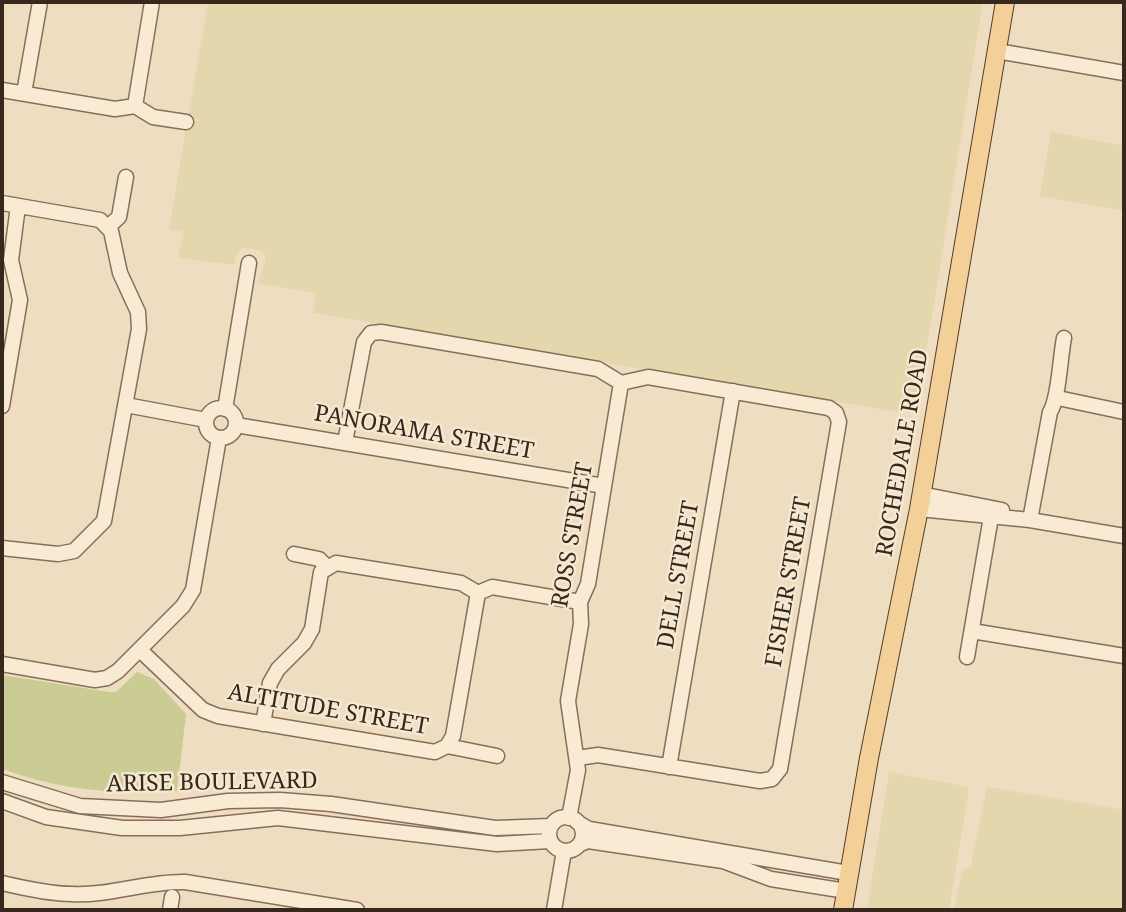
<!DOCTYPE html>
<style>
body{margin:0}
#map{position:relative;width:1126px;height:912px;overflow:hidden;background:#eeddc0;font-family:"Noto Serif",serif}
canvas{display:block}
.frame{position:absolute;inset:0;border:4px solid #37281d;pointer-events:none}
</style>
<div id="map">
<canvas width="1126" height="912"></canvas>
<div class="frame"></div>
</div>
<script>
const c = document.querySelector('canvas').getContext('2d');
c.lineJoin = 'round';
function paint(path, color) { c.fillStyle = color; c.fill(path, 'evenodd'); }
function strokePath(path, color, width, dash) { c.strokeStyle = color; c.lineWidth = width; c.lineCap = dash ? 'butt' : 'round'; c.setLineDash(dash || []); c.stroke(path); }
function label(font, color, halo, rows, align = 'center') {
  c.font = font + ' "Noto Serif",serif'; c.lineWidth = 5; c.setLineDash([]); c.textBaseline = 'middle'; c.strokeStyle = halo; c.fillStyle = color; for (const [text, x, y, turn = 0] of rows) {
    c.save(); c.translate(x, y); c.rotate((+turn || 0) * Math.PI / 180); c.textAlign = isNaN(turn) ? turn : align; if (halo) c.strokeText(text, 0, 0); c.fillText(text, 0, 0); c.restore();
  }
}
paint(new Path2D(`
 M208 2H983L918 401 897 412 313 313 316 293 258 283 266 259 263 252 254 249 243 248 237 254 234 265 178 258 184 232 169 229Z
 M1051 132 1122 145 1124 136V211L1040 196Z
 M889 772 969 787 949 910H867Z
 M987 787 1124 810V910H954L962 871 971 865Z`), '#e4d7ad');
paint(new Path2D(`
 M137 672 154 679 186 714 177 791C116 795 60 790 2 769V675L109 692H116Z`), '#cacc94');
const minor = new Path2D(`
 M997 51 1124 73
 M2 90 115 109 135 106 153 117 186 122
 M24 93 40 2
 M135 106 152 2
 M2 203 100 220 111 231 120 273 138 312 139 329 104 521 74 551 58 554 2 548
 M108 227 119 217 126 177
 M1058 398 1124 412
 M126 405 206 420
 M2 406 20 300 11 260 18 206
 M206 423a15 15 0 1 1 30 0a15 15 0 1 1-30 0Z
 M225 409 249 263
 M236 425 604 486
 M345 442 364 342 371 333 381 332 598 369 621 383
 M921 494 1002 510
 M919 509 1030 520 1124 536
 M1030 520 1050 412C1059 398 1060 358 1064 338
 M294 554 319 559 327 567
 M972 631 1124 656
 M140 650 203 710 218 716 435 752 447 746 453 736 478 593
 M967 657 991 517
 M2 664 95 680 107 678 118 671 183 606 193 590 219 438
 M263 724 270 683 278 669 304 643 312 629 321 572 336 563 461 583 478 593 492 587 580 602
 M447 746 497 756
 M578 758 598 755 760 781 772 779 780 769 839 422 836 413 829 408 648 377 621 383
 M669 767 733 391
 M2 782 80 806 161 810 228 801 280 800 331 804 495 828 551 826
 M2 801 46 817 122 828H180L278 818 497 844 550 841
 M549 834a17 17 0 1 1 34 0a17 17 0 1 1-34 0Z
 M569 818 578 770 568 701 581 624 580 602 588 584 621 383
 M577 822 589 829 848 873
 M580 844 588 841 723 861 771 879 846 891
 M2 883C23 888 50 894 72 894 110 896 147 881 185 882L357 910
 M170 910 172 897
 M554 910 564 851`);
const major = new Path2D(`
 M843 910 869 758 919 509 1005 2`);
strokePath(minor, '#886e58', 17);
strokePath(major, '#553d2c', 20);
strokePath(minor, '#f9ebd3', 14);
strokePath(major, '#f3d097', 18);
label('23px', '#37281d', '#f6e8d0', [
 ["PANORAMA STREET",424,433,10],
 ["ROCHEDALE ROAD",903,453,-80],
 ["ROSS STREET",573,535,-80],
 ["DELL STREET",679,575,-80],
 ["FISHER STREET",789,582,-80],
 ["ALTITUDE STREET",328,710,10],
 ["ARISE BOULEVARD",212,783,-1]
]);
</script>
